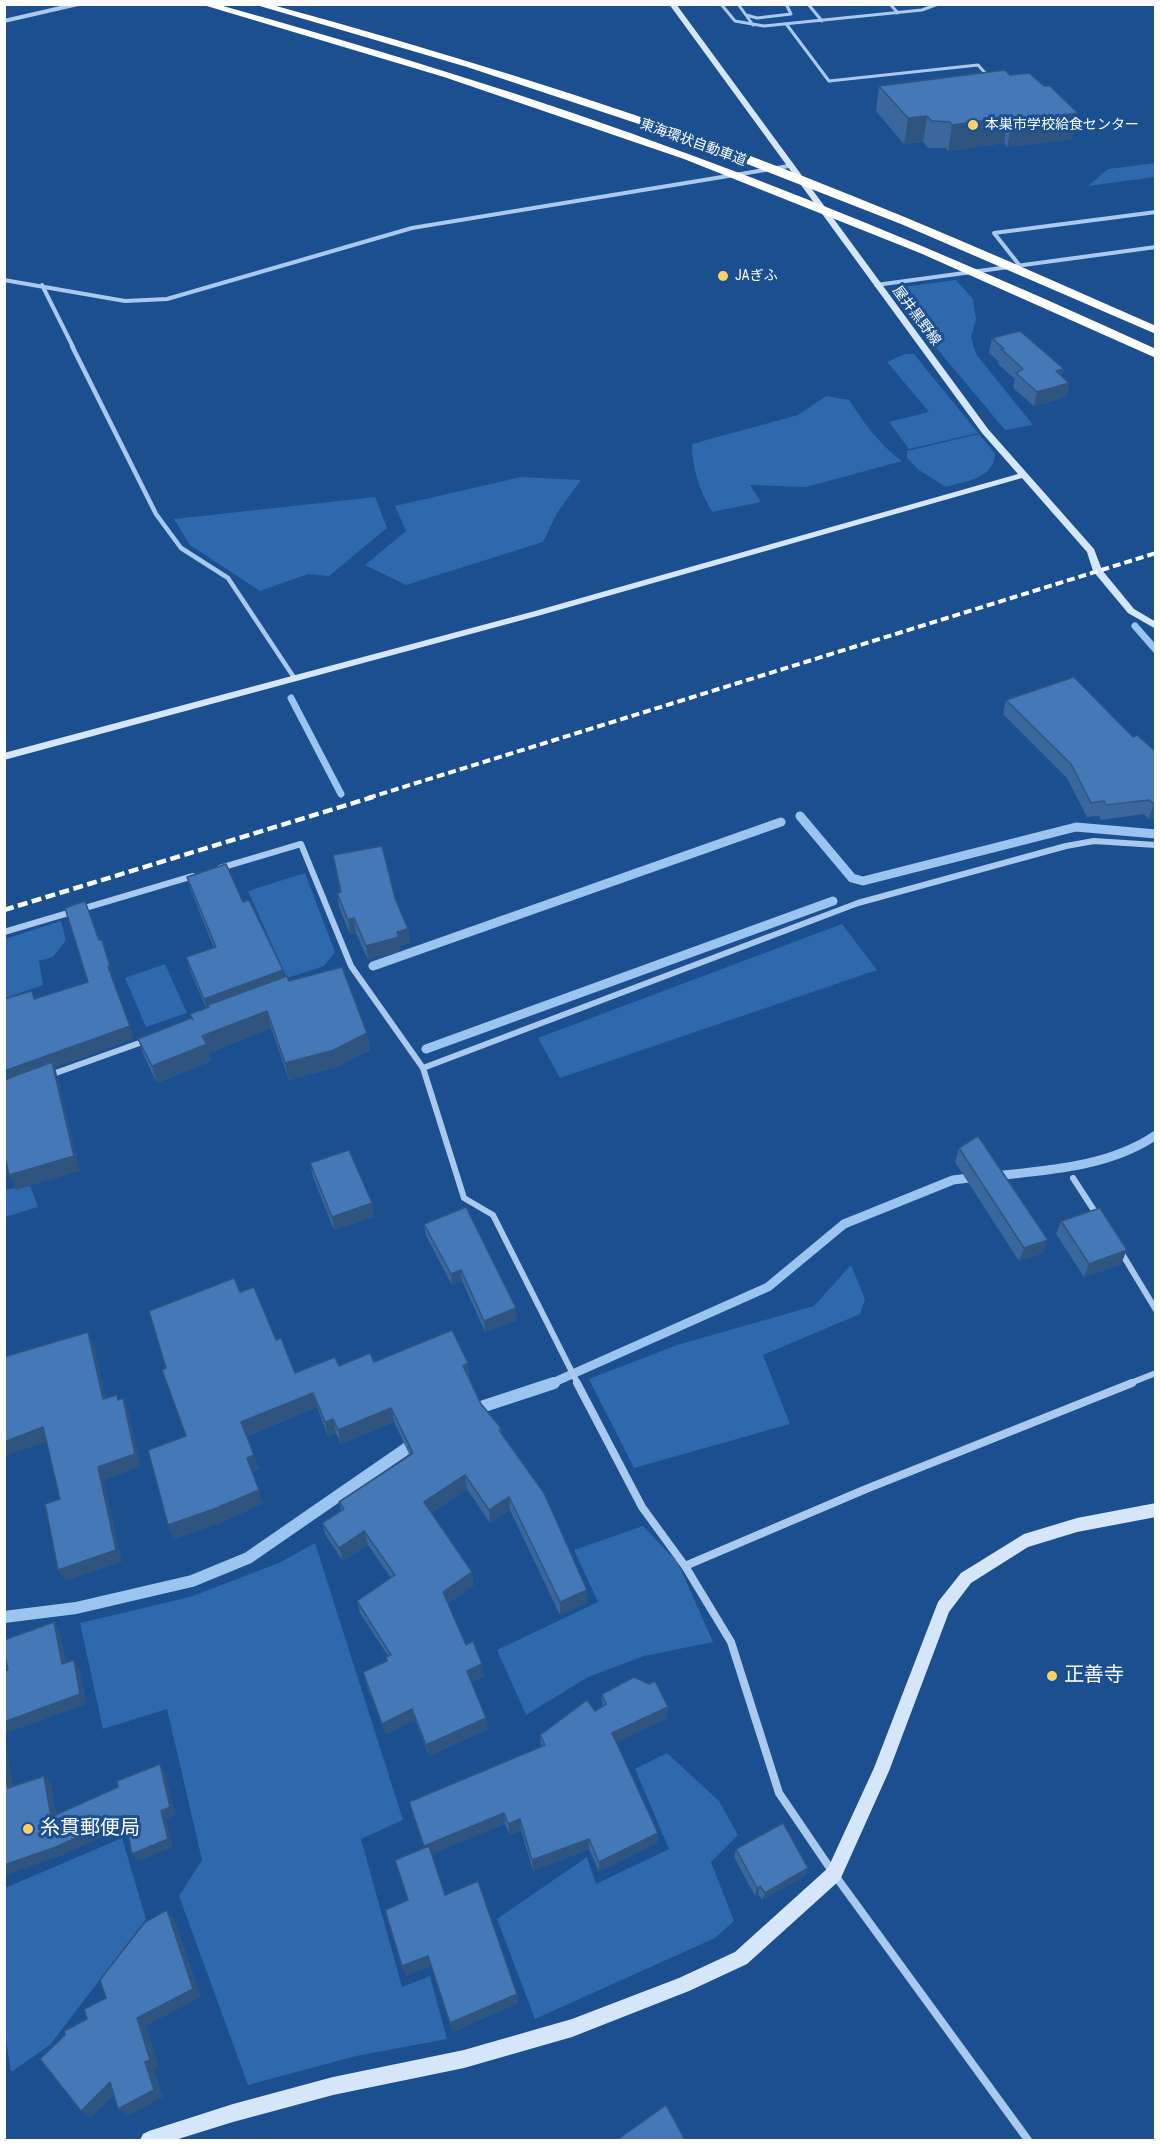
<!DOCTYPE html>
<meta charset="utf-8">
<style>
body{margin:0}
#map{position:relative;width:1160px;height:2145px;overflow:hidden;background:#1b4f8f;font-family:"Roboto Condensed",sans-serif}
canvas{display:block}
.frame{position:absolute;inset:0;border:6px solid #fff;pointer-events:none}
</style>
<div id="map">
<canvas width="1160" height="2145"></canvas>
<div class="frame"></div>
</div>
<script>
const c = document.querySelector('canvas').getContext('2d');
c.lineJoin = 'round';
function paint(path, color) { c.fillStyle = color; c.fill(path, 'evenodd'); }
function strokePath(path, color, width, dash) { c.strokeStyle = color; c.lineWidth = width; c.lineCap = dash ? 'butt' : 'round'; c.setLineDash(dash || []); c.stroke(path); }
function label(font, color, halo, rows, align = 'center') {
  c.font = font + ' "Roboto Condensed","Noto Sans JP",sans-serif'; c.lineWidth = 6; c.setLineDash([]); c.textBaseline = 'middle'; c.strokeStyle = halo; c.fillStyle = color; for (const [text, x, y, turn = 0] of rows) {
    c.save(); c.translate(x, y); c.rotate((+turn || 0) * Math.PI / 180); c.textAlign = isNaN(turn) ? turn : align; if (halo) c.strokeText(text, 0, 0); c.fillText(text, 0, 0); c.restore();
  }
}
paint(new Path2D(`
 M1155 163V177L1088 186 1108 169Z
 M956 280 973 299 976 320 971 337 976 354 1033 425 1005 430 934 345 898 296 902 287Z
 M905 354H914L978 433 909 449 889 422 929 412 887 362Z
 M826 396 849 400C864 423 880 445 902 461L806 487 750 485 761 502 712 512C700 490 692 470 692 444L798 415Z
 M979 434 995 454C994 479 965 481 946 487L919 470 907 458V451Z
 M521 477 581 480 557 513 543 542 406 585 365 565 406 531 395 506Z
 M375 497 387 528 329 576 308 574 260 591 190 545 174 519Z
 M305 873 335 952 324 966 287 978 248 891Z
 M61 921 66 940 53 957 39 961 43 985 5 998V939Z
 M842 924 877 970 560 1078 538 1038Z
 M165 964 187 1013 146 1027 125 978Z
 M30 1185 38 1207 5 1217V1190Z
 M851 1265 865 1299 860 1314 763 1355 790 1424 634 1468 589 1379 677 1345 814 1306Z
 M643 1526 678 1563 713 1642 644 1656 588 1677 526 1715 497 1650 598 1602 574 1550Z
 M315 1543 403 1820 361 1839 402 1987 430 1976 447 2039 356 2056 248 2085 179 1896 202 1860 167 1709 103 1729 80 1623 190 1597 279 1563Z
 M667 1753 719 1801 738 1835 711 1862 734 1921 715 1938 535 2019 497 1919 587 1857 596 1884 669 1849 635 1769Z
 M122 1838 146 1919 50 2045 11 2072 4 2028 5 1888Z`), '#2e69ad');
strokePath(new Path2D(`
 M1135 626 1156 650
 M291 698 341 794`), '#9cc4f0', 7);
strokePath(new Path2D(`
 M800 816 852 878 863 881 1076 827 1156 834
 M373 966 781 822
 M426 1049 833 901
 M994 1176C1049 1170 1109 1167 1156 1135
 M550 1384 768 1287 844 1224 953 1180 977 1177`), '#9cc4f0', 9);
strokePath(new Path2D(`
 M472 1410 554 1383
 M4 1617 76 1608 192 1581 248 1558 416 1442`), '#9cc4f0', 12);
strokePath(new Path2D(`
 M721 4 735 21 764 26 922 10 938 4
 M738 4 753 25
 M808 4 822 21
 M890 4 898 13
 M746 15 757 18 791 14 786 4
 M787 25 829 81 978 65 987 75`), '#a9c9ee', 3);
strokePath(new Path2D(`
 M4 21 78 4
 M1020 266 994 233 1156 212
 M4 280 125 301 167 299 412 228 789 166
 M42 285 73 347
 M876 285 1156 247`), '#a9c9ee', 4);
strokePath(new Path2D(`
 M72 346 156 514 181 548 228 578 295 679`), '#a9c9ee', 4.5);
strokePath(new Path2D(`
 M220 868 301 844 351 966 423 1068 464 1198 493 1215 578 1384
 M4 932 193 876
 M423 1068 858 903 1066 846 1094 841 1156 845
 M50 1075 145 1041
 M1073 1178 1097 1215
 M1121 1252 1156 1310
 M1128 1384 1156 1373`), '#a9c9ee', 6);
strokePath(new Path2D(`
 M577 1383 642 1507 685 1566 731 1642 779 1793 834 1874 1028 2140
 M685 1566 866 1489 1132 1383`), '#a9c9ee', 8);
paint(new Path2D(`
 M669 4H676L988 429 1094 549 1102 570 1134 609 1156 622V629L1128 613 1093 571 1087 552 1022 478 541 615 4 760V753L535 611 1018 474 982 433Z
 M1156 1503V1517L1077 1532 1028 1547 971 1583 949 1612 889 1771 840 1880 747 1964 689 1991 572 2037 464 2068 333 2095 233 2122 175 2140H140L143 2134 149 2131 233 2104 333 2077 464 2050 572 2019 679 1978 735 1952 828 1868 874 1768 938 1602 961 1573 1024 1534 1077 1518Z`), '#d6e6fa');
paint(new Path2D(`
 M200 4H216C377 49 535 97 691 155 849 213 1003 279 1156 349V358L920 253 684 159 444 77Z
 M253 4H269C433 49 594 98 753 157 889 208 1023 267 1156 326V334L901 224 678 137 467 67Z`), '#fff');
strokePath(new Path2D(`
 M368 798 1156 553`), '#fff', 4, [8, 4]);
strokePath(new Path2D(`
 M4 910 373 797`), '#fff', 4.5, [10, 4.5]);
paint(new Path2D(`
 M1010 75 1044 86 1078 113 1072 139 1007 147 1004 143 948 151 946 148H928L923 142 904 144 876 111 879 86Z
 M992 338 1064 369 1062 376 1069 383 1066 397 1034 406 1013 388 1015 379 998 364V361L989 353Z
 M1006 700 1133 737 1155 751V820L1153 818 1148 819 1144 814 1101 820 1099 816 1087 817 1067 778 1003 714Z
 M333 855 395 898 408 929 410 943 400 946V951L368 960 356 933 350 934 339 907 337 893 340 892Z
 M187 877 243 902 284 977 367 1033 370 1050 337 1067 289 1080 271 1028 209 1053 211 1061 157 1083 144 1056 138 1039 191 1018 190 1014 206 1008 190 971 186 957 214 948 191 891Z
 M959 1148 1043 1253 1019 1261 955 1162Z
 M310 1163 372 1203 374 1217 334 1230 313 1177Z
 M1061 1221 1121 1264 1084 1277 1056 1234Z
 M424 1224 517 1320 485 1332 462 1281 452 1285 426 1236Z
 M240 1292 276 1340 295 1373 374 1362 470 1378H469L481 1404 501 1428 502 1433 587 1590V1603L560 1615 510 1510 490 1523 467 1489 431 1513 474 1585 448 1603 466 1645 484 1676 471 1682 488 1729 429 1756 415 1720 386 1735 366 1684 363 1672 387 1661 386 1657 388 1656 360 1613 357 1601 391 1578 368 1545 343 1561 326 1536 322 1523 341 1511 339 1502 410 1456 394 1422 341 1444 336 1433 328 1436 317 1407 247 1436 259 1469 252 1472 263 1503 220 1523 174 1539 168 1525 186 1436 166 1368Z
 M602 1694 668 1707 666 1719 616 1742 658 1833 657 1843 599 1872 589 1849 533 1871 521 1830 510 1835 505 1824 432 1854 445 1895 518 2003 453 2032 431 1966 406 1976 408 1900 424 1848 409 1802 541 1747 540 1735 602 1707Z
 M736 1849 808 1868 805 1876 762 1900 758 1894 755 1896 734 1857Z`), '#3a679d');
paint(new Path2D(`
 M1078 113 1072 139 1007 147 1012 121Z
 M927 116 923 142 904 144 908 118Z
 M1008 117 1004 143 948 151 952 125Z
 M1064 369 1060 384 1056 371Z
 M1069 383 1066 397 1034 406 1037 392Z
 M1154 804H1155V811L1153 818 1148 819Z
 M354 918 356 933 350 934 348 920Z
 M408 929 410 943 400 946V951L368 960 366 946 397 932Z
 M110 966 115 980H113L108 967Z
 M283 970 286 984 208 1012 204 999Z
 M267 1011 271 1028 209 1053 211 1061 157 1083 152 1066 202 1036Z
 M130 1026 134 1039 55 1068 58 1078 80 1171 16 1190 9 1175 4 1071Z
 M367 1033 370 1050 337 1067 289 1080 285 1063Z
 M372 1203 374 1217 334 1230 332 1217Z
 M1048 1240 1043 1253 1019 1261 1024 1248Z
 M1127 1250 1121 1264 1084 1277 1089 1264Z
 M461 1270 462 1281 452 1285 451 1274Z
 M516 1308 517 1320 485 1332 484 1321Z
 M88 1332 94 1345 109 1412 103 1399Z
 M468 1363 470 1378 464 1380 463 1366Z
 M313 1393 317 1407 246 1436 241 1422Z
 M123 1398 129 1411 141 1467 104 1480 122 1562 65 1581 58 1570 98 1467Z
 M391 1408 394 1422 341 1444 338 1430Z
 M333 1419 336 1433 328 1436 325 1422Z
 M43 1427 50 1440 4 1457V1442Z
 M254 1455 259 1469 252 1472 247 1458Z
 M465 1475 467 1489 426 1516 424 1502Z
 M259 1490 263 1503 220 1523 174 1539 168 1525Z
 M509 1497 510 1510 490 1523 489 1510Z
 M364 1531 368 1545 343 1561 339 1548Z
 M472 1572 474 1585 445 1605 443 1592Z
 M587 1590V1603L560 1615V1602Z
 M54 1622 60 1633 69 1674 62 1664Z
 M74 1660 80 1670 87 1704 4 1734V1722Z
 M482 1664 484 1676 469 1683 467 1671Z
 M668 1707 666 1719 611 1745 612 1733Z
 M412 1709 415 1720 386 1735 382 1724Z
 M486 1718 488 1729 429 1756 426 1745Z
 M4 1739 16 1797 8 1788 4 1768Z
 M160 1764 165 1773 176 1815 166 1819 173 1847 138 1862 132 1854 161 1811Z
 M44 1776 51 1784 58 1826 51 1817Z
 M504 1813 505 1824 427 1856 424 1846Z
 M121 1817 127 1825 129 1835 123 1827 63 1855 4 1876V1865Z
 M520 1819 521 1830 510 1835 508 1824Z
 M658 1833 657 1843 599 1872V1862Z
 M589 1839V1849L533 1871 532 1860Z
 M808 1868 805 1876 762 1900 765 1893Z
 M760 1886 758 1894 755 1896 757 1888Z
 M167 1910 175 1920 201 1997 146 2026 159 2067 154 2070 163 2097 128 2116 118 2109 145 2062 137 2018Z
 M428 1956 431 1966 406 1976 402 1966Z
 M517 1994 518 2003 453 2032 450 2023Z
 M110 2082 120 2089 91 2118 81 2111Z`), '#305480');
const building = new Path2D(`
 M1005 70 1010 75 1029 73 1044 86H1050L1078 113 1012 121 1008 117 952 125 950 122 932 121 927 116 908 118 879 86Z
 M1020 331 1064 369 1056 371 1069 383 1037 392 1016 373 1023 369 1001 349H1004L992 338Z
 M1074 677 1133 737 1137 735 1155 751V804H1154L1149 800 1106 805 1104 801 1091 803 1071 764 1006 700Z
 M382 846 395 898 408 929 397 932 399 937 366 946 354 918 348 920 337 893 341 892 333 855Z
 M226 864 243 902 249 900 283 970 204 999 186 957 216 947 187 877Z
 M85 901 99 940H102L110 966 108 967 130 1026 4 1071V999L32 991 34 999 88 982 65 908Z
 M342 967 367 1033 334 1050 285 1063 267 1011 202 1036 207 1044 152 1066 138 1039 191 1018 193 1020 190 1014 209 1007 208 1005 287 976 289 981Z
 M52 1062 74 1156 9 1175 4 1152V1080Z
 M978 1136 1048 1240 1024 1248 959 1148Z
 M349 1150 372 1203 332 1217 310 1163Z
 M466 1207 516 1308 484 1321 461 1270 451 1274 424 1224Z
 M1100 1208 1127 1250 1089 1264 1061 1221Z
 M234 1278 240 1292 254 1287 276 1340 281 1338 295 1373 335 1357 339 1366 370 1353 374 1362 452 1330 468 1363 463 1366 481 1404 501 1428 499 1430 544 1493 587 1590 560 1602 509 1497 489 1510 465 1475 424 1502 472 1572 443 1592 466 1645 473 1641 482 1664 467 1671 486 1718 426 1745 412 1709 382 1724 363 1672 387 1661 386 1657 391 1655 357 1601 395 1575 364 1531 339 1548 322 1523 344 1509 339 1502 413 1453 391 1408 338 1430 333 1419 325 1422 313 1393 241 1422 254 1455 247 1458 259 1490 214 1509 168 1525 148 1450 186 1436 162 1370 166 1368 149 1311Z
 M88 1332 103 1399 117 1395 118 1400 123 1398 135 1454 98 1467 116 1550 58 1570 45 1504 60 1499 43 1427 4 1442V1357Z
 M54 1622 62 1664 74 1660 80 1694 4 1722V1671L8 1670 4 1650V1640Z
 M634 1677 649 1684 655 1681 668 1707 612 1733 658 1833 599 1862 589 1839 532 1860 520 1819 508 1824 504 1813 424 1846 409 1802 545 1745 540 1735 587 1700 595 1711 606 1704 602 1694Z
 M160 1764 170 1807 161 1811 168 1839 132 1854 126 1825 123 1827 121 1817 56 1847 4 1865V1768L8 1788 44 1776 51 1817 118 1787 117 1781Z
 M783 1823 808 1868 765 1893 760 1886 757 1888 736 1849Z
 M429 1846 445 1895 478 1881 517 1994 450 2023 428 1956 402 1966 385 1910 408 1900 395 1860Z
 M167 1910 193 1989 137 2018 150 2060 145 2062 154 2090 118 2109 110 2082 81 2111 40 2059 65 2035 64 2031 87 2019 84 2009 106 1998 100 1980 145 1922Z
 M666 2105 685 2140H617Z`);
paint(building, '#4478b7');
strokePath(building, '#305480', 1.5);
for (const [x, y, r, color] of [
 [973,125,6,"#ffd166"],
 [723,276,6,"#ffd166"],
 [1052,1676,6,"#ffd166"],
 [28,1829,6,"#ffd166"]
]) { const dot = new Path2D(); dot.arc(x, y, r, 0, 2 * Math.PI); c.fillStyle = color; c.fill(dot); strokePath(dot, '#1b4f8f', 2); }
label('14px', '#fff', '#1b4f8f', [
 ["本巣市学校給食センター",985,125],
 ["JAぎふ",735,276]
], 'left');
label('14px', '#fff', '#1b4f8f', [
 ["東海環状自動車道",693,143,20],
 ["屋井黒野線",916,316,53]
]);
label('20px', '#fff', '#1b4f8f', [
 ["正善寺",1064,1676],
 ["糸貫郵便局",40,1829]
], 'left');
</script>
